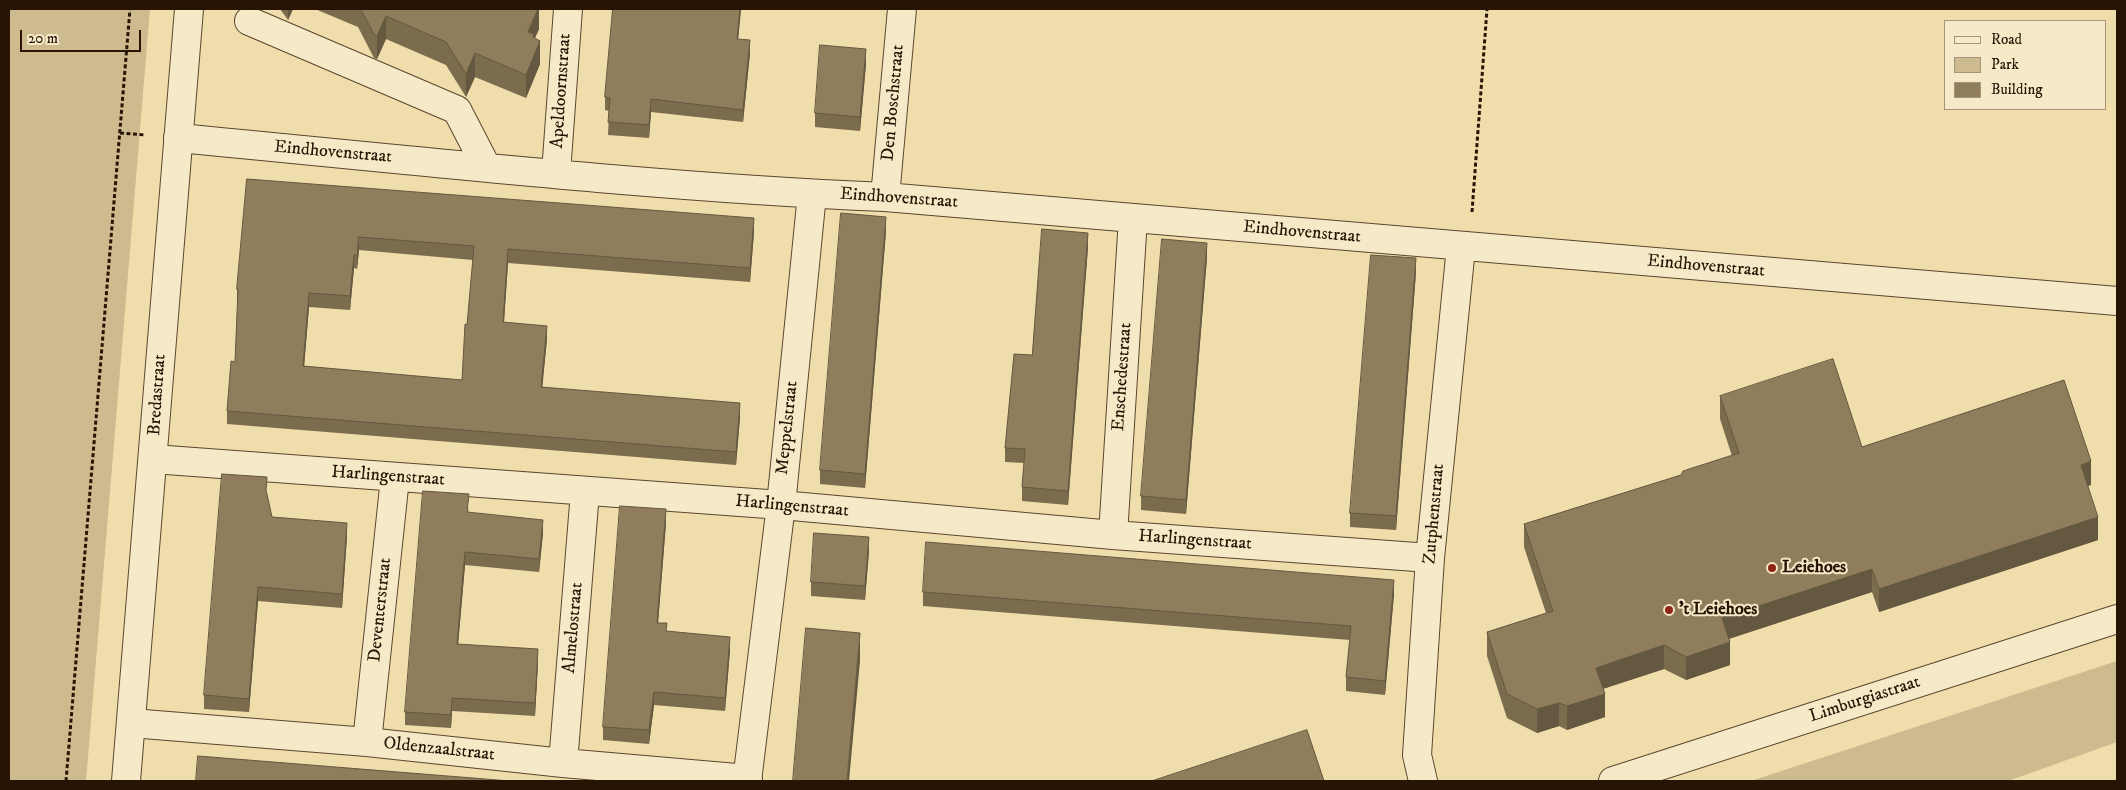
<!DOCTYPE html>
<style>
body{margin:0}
#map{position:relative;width:2126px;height:790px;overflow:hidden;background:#efddab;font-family:"IM FELL DW Pica",serif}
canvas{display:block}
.frame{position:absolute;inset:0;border:10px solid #281405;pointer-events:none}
.legend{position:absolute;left:1944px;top:20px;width:162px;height:90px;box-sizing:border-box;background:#f5e9c8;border:1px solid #a3947a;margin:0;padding:6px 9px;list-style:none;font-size:15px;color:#281405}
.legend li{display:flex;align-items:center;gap:10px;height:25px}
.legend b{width:25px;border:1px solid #a3947a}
.scale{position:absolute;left:20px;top:30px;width:121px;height:22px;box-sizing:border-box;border:2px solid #281405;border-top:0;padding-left:6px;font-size:15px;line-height:18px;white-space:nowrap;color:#281405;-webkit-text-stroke:4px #f5e9c8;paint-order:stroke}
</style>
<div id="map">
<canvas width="2126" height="790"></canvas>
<div class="frame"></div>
<ul class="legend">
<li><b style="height:6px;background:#f5e9c8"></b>Road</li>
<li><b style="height:14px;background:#cdbb8f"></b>Park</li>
<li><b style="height:14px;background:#8f7d5b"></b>Building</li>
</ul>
<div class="scale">20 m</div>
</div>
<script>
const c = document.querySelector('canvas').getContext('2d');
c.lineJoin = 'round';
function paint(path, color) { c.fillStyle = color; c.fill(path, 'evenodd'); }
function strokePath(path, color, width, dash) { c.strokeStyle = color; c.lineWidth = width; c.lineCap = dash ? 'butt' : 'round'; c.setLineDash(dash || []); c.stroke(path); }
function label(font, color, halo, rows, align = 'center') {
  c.font = font + ' "IM FELL DW Pica",serif'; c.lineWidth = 4; c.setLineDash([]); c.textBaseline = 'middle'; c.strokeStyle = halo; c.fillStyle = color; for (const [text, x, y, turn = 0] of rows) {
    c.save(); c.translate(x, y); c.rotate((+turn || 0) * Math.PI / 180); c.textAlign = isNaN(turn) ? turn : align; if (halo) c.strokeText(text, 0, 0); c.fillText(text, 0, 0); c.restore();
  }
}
paint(new Path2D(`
 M9 9H150L86 781H9Z
 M2117 661V742L2008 781H1751Z`), '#cdbb8f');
const minor = new Path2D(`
 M249 21 457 110 487 168
 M178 138C413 160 649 187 885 197L2117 301
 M556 173 568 9
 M885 197 902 9
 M153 459 781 505 1113 535 1430 558
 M1113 535 1133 218
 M131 723 367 742 563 763 748 779
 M367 742 395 478
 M563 763 585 492
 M747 781 781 505 812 194
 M1423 781 1417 755 1430 558 1461 247
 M1613 781 2117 619`);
const tertiary = new Path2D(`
 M126 781 189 9`);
strokePath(minor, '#5a462e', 30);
strokePath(tertiary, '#5a462e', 30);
strokePath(new Path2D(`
 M120 133 145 135
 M1472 212 1487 9
 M66 781 130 9`), '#281405', 3, [4, 2.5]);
strokePath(minor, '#f5e9c8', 28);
strokePath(tertiary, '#f5e9c8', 28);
paint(new Path2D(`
 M280 9H293L288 20Z
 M315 9H539V29L535 38 540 64 526 98 475 77 466 97 446 65 386 39 377 59 374 58 358 27Z
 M613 9H741L738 39 750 53 743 122 651 112 649 138 608 135 609 111 605 110V97Z
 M866 64 860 131 815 127V113Z
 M247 179 754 232 750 282 508 263 504 322 547 339 542 387 740 417 736 465 227 424V411L235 362 238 302H237V289ZM359 250 473 260 462 380 304 366 309 307 350 310 354 268 357 269Z
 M886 231 865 488 820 484V470Z
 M1088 247 1068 505 1022 501V487L1024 463 1005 462V448L1032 355Z
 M1207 257 1186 514 1141 510V496Z
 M1416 272 1396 530 1350 527V513Z
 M1720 396 1862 447 2091 485 2087 486 2098 540 1879 612 1872 592 1729 639 1730 665 1686 680 1664 669 1603 689 1605 717 1567 730 1559 726 1537 733 1507 718 1487 656V632L1546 613 1524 547V524L1681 475 1732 456 1720 419Z
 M267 494 272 517 347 536 342 608 258 601 249 712 204 709V695Z
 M469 507 468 513 543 533 539 572 465 565 458 644 538 662 535 716 452 711 451 728 405 725V712Z
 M666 523 658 623 667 631 730 650 725 711 654 705 649 744 603 740V727Z
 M869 551 865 600 811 596V582Z
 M923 592 1394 594 1385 695 1346 691V677L1350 640 923 606Z`), '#7b6c4e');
paint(new Path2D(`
 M288 9H293L288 20Z
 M538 9H539V29L534 40 540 41V64L526 98V75L528 32Z
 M740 9H741L737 52V39Z
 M386 16V39L377 59V36Z
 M750 40V53L743 122V110Z
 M866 49V64L860 131V117Z
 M475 53V77L466 97V74Z
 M651 99V112L649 138V125Z
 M886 217V231L865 488V474Z
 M754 218V232L750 282V268Z
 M1088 233V247L1068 505V491Z
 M359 237V250L357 269V255Z
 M1207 243V257L1186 514V500Z
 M508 249V263L503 336V322Z
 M354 255V268L350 310V296Z
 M1416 258V272L1396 530V516Z
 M309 293V307L303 380V366Z
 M547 326V339L541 401V387Z
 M740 403V417L736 465V452Z
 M2091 461V485L2081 488V465Z
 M666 509V523L657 636V623Z
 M2098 517V540L1879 612V589Z
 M543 520V533L539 572V559Z
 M347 523V536L342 608V594Z
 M869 537V551L865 600V586Z
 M465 552V565L457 657V644Z
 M1872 569V592L1722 641V618Z
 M1394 580V594L1385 695V681Z
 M258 587V601L249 712V699Z
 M860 633V661L849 781H847Z
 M730 637V650L725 711V698Z
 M1730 642V665L1686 680V657Z
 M1664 645V669L1596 691V668Z
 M538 649V662L535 716V703Z
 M654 692V705L649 744V730Z
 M1605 694V717L1567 730V706Z
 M452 698V711L451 728V715Z
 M1559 703V726L1537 733V709Z`), '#645840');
const building = new Path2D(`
 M361 9H538L528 32 534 34 533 37 540 41 526 75 475 53 466 74 446 42 386 16 377 36 374 34Z
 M613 9H740L737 39 750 40 743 110 651 99 649 125 608 122 610 98 605 97Z
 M820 45 866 49 860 117 815 113Z
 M247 179 754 218 750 268 508 249 503 322 547 326 541 387 740 403 736 452 227 411 231 361 235 362 238 289H237ZM359 237 474 246 467 325 465 324 462 380 303 366 309 293 350 296 354 255H357Z
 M841 213 886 217 865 474 820 470Z
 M1042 229 1088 233 1068 491 1022 487 1025 449 1005 448 1014 354 1032 355Z
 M1162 239 1207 243 1186 500 1141 496Z
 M1371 255 1416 258 1396 516 1350 513Z
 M1833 359 1862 447 2064 380 2091 461 2081 465 2098 517 1879 589 1872 569 1722 618 1730 642 1686 657 1664 645 1596 668 1605 694 1567 706 1559 703 1537 709 1507 694 1487 632 1553 611 1524 524 1681 475 1683 471 1739 453 1720 396Z
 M222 474 267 477 266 490 272 517 347 523 342 594 258 587 249 699 204 695Z
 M423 491 469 494 467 512 543 520 539 559 465 552 457 644 538 649 535 703 452 698 451 715 405 712Z
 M620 506 666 509 657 623H667L666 631 730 637 725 698 654 692 649 730 603 727Z
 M814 533 869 537 865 586 811 582Z
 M926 542 1394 580 1385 681 1346 677 1351 626 923 592Z
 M806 628 860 633 847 781H793Z
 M1307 730 1324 781H1152Z
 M198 756 510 781H196Z`);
paint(building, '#8f7d5b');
strokePath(building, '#645840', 1);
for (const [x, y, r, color] of [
 [1772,568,5,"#8f2418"],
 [1669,610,5,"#8f2418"]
]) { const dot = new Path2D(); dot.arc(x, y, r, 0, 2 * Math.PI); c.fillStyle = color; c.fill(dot); strokePath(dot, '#f5e9c8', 2); }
label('18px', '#281405', '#f5e9c8', [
 ["Apeldoornstraat",562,91,-86],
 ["Den Boschstraat",894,103,-85],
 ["Eindhovenstraat",333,153,5],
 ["Eindhovenstraat",899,199,4],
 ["Eindhovenstraat",1302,233,5],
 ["Eindhovenstraat",1706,267,5],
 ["Enschedestraat",1123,377,-86],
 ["Bredastraat",158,395,-86],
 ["Meppelstraat",788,428,-84],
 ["Harlingenstraat",388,477,4],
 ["Harlingenstraat",792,507,5],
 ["Zutphenstraat",1435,514,-85],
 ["Harlingenstraat",1195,541,4],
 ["Deventerstraat",381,610,-84],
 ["Almelostraat",574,628,-85],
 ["Limburgiastraat",1865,700,-18],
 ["Oldenzaalstraat",439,750,6]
]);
label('bold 18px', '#281405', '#f5e9c8', [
 ["Leiehoes",1782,568],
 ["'t Leiehoes",1679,610]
], 'left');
</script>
